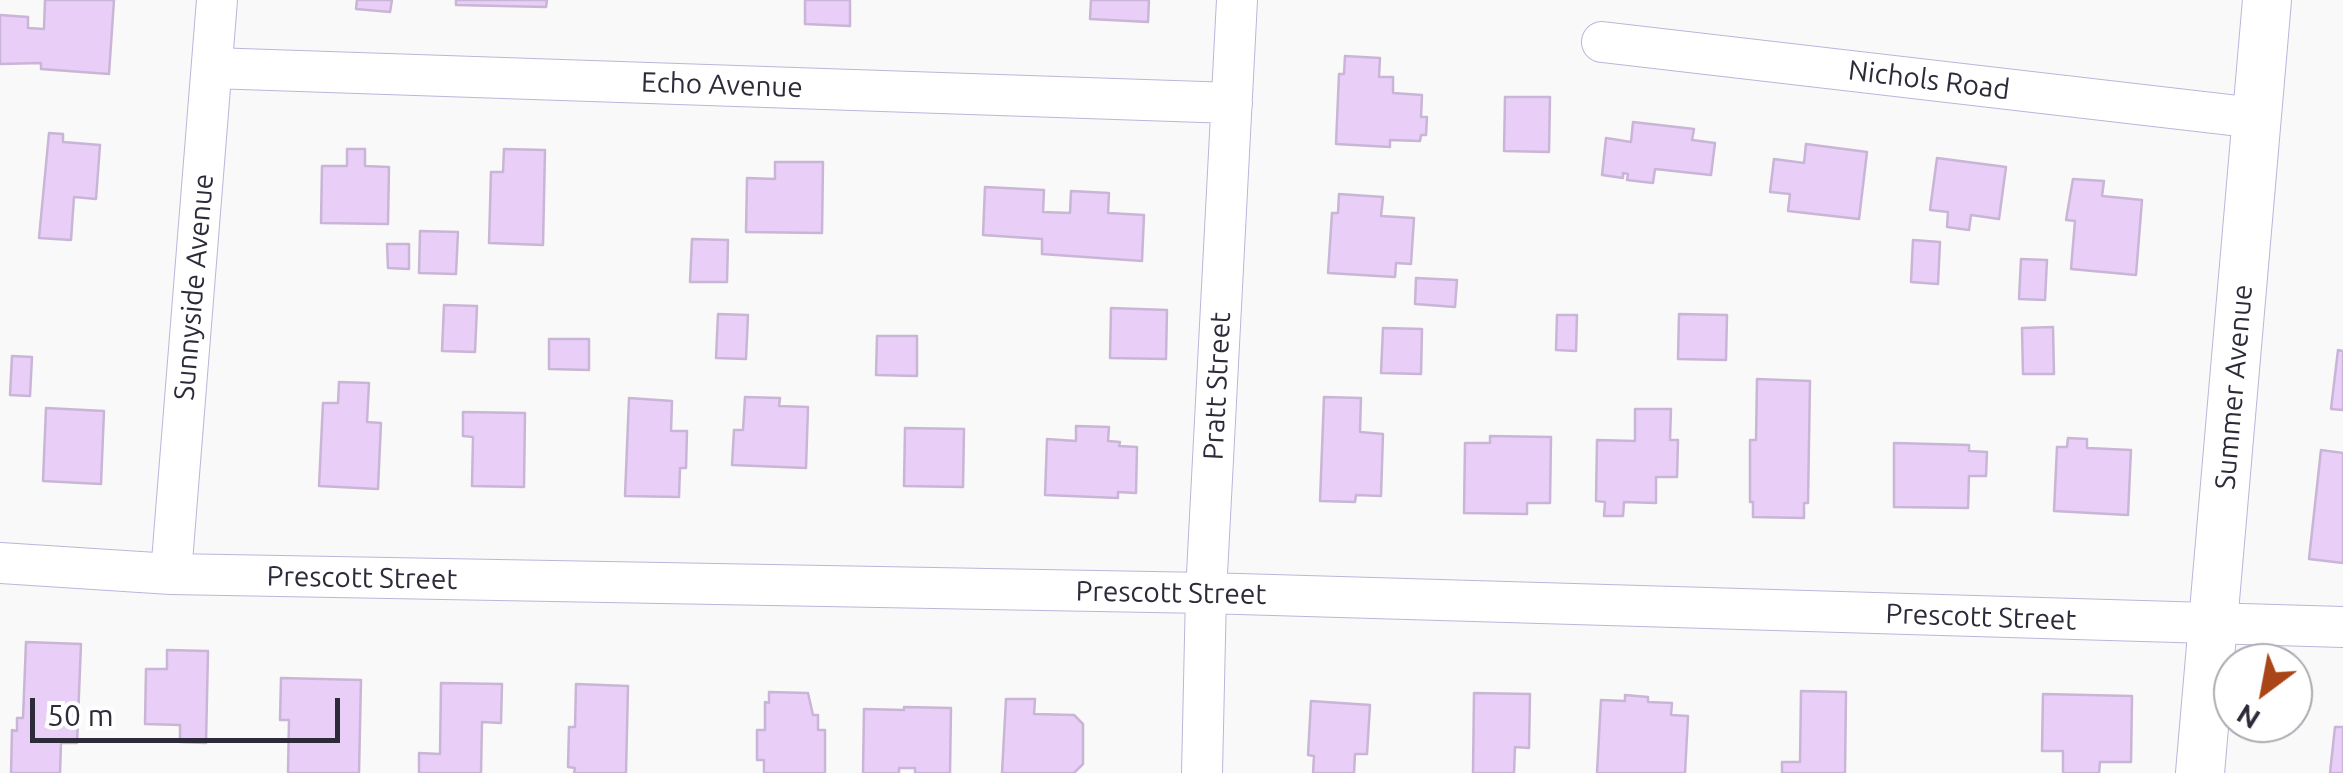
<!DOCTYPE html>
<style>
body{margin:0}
#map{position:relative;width:2343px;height:773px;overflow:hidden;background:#f9f9f9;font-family:Ubuntu,sans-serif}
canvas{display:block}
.north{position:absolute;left:2213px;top:643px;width:100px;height:100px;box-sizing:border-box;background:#fff;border:2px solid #abaab0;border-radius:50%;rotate:212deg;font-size:28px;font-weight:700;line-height:40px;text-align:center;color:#2d2b39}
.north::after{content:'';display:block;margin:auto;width:35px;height:45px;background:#aa4517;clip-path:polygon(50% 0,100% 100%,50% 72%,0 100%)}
.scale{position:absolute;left:30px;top:698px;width:310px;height:45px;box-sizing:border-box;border:5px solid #2d2b39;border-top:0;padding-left:12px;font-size:30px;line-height:35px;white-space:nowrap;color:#2d2b39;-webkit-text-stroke:8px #fff;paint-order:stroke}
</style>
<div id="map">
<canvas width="2343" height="773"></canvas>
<div class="north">N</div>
<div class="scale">50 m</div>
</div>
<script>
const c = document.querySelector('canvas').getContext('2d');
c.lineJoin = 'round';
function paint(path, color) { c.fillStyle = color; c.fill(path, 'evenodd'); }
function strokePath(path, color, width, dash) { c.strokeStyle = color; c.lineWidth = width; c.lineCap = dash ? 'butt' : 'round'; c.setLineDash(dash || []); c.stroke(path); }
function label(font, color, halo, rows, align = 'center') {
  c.font = font + ' Ubuntu,sans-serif'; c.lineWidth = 9; c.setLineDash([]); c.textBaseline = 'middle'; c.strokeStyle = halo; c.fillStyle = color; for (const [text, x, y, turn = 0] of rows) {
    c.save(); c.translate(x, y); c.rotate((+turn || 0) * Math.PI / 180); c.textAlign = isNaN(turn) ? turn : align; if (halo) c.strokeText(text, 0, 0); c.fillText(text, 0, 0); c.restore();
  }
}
const building = new Path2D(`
 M45 0H114L109 74 41 69V63L0 64V15L28 17V28L44 29Z
 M357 0H392L390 12 356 9Z
 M456 0H547L546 7 456 5Z
 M805 0H850V26L805 24Z
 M1091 0H1149L1148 22 1090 19Z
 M1345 56 1380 58 1379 77H1393V93L1422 95 1421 117H1427L1426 135H1421L1420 141 1390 140V147L1336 144 1339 74H1344Z
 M1505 97H1550L1549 152 1504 151Z
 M1633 122 1694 129 1692 140 1715 143 1711 175 1655 169 1653 183 1627 180 1628 174 1623 173V178L1602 175 1606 138 1631 142Z
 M49 133 63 134V142L100 145 96 199 74 197 71 240 39 238Z
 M1806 144 1867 152 1859 219 1788 211 1790 194 1770 192 1774 159 1804 163Z
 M347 149H365V166L389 167 388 224 321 223 322 166H347Z
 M504 149 545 150 543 245 489 243 491 172H503Z
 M1937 158 2006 167 1999 219 1971 215 1969 230 1947 227 1948 212 1930 210Z
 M775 162H823L822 233 746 232 747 178 775 179Z
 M2073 179 2104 181 2102 196 2142 200 2136 275 2071 269 2075 221 2066 220Z
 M985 187 1044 190 1043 212 1070 213 1071 191 1109 193 1108 213 1144 215 1142 261 1042 254V239L983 235Z
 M1339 194 1383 197 1381 216 1414 218 1411 264 1396 263 1395 277 1328 273 1332 213H1338Z
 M420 231 458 232 456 274 419 273Z
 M692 239 728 240 727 282H690Z
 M1913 240 1940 242 1938 284 1911 282Z
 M387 244H409V269L388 268Z
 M2021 259 2047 260 2045 300 2019 299Z
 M1416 278 1457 280 1455 307 1415 304Z
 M444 305 477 306 475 352 442 351Z
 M1111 308 1167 310 1166 359 1110 358Z
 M718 314 748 315 746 359 716 358Z
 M1679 314 1727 315 1726 360 1678 359Z
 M1557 315H1577L1576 351 1556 350Z
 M2053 327 2054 374H2023L2022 328Z
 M1383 328 1422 329 1421 374 1381 373Z
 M877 336H917V376L876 375Z
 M549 339H589V370L549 369Z
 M2338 350 2343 351V410L2331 409Z
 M12 356 32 357 30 396 10 395Z
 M1757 379 1810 381 1808 503H1804V518L1753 517V502H1750V440H1756Z
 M339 382 369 383 367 422 381 423 378 489 319 486 323 403H338Z
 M745 397 780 398 779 406 808 407 806 468 732 465 734 430H743Z
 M1324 397 1361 398 1360 432 1383 434 1381 496 1356 495 1355 502 1320 501Z
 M629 398 672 401 671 431H687L686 468H680L679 497 625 496Z
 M46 408 104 411 101 484 43 481Z
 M1635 409H1671L1670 440H1678L1677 477H1656V503L1624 502 1623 516H1604L1605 502 1596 501 1597 440 1635 441Z
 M463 412 525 413 524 487 472 486 473 437 463 436Z
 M1076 426 1109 427 1108 441 1120 442 1119 446 1137 447 1136 493 1118 492V498L1045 495 1047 439 1076 441Z
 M905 428 964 429 963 487 904 486Z
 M1490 436 1551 437 1550 503H1527V514L1464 513 1465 443H1490Z
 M2068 438 2087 439V448L2131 450 2128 515 2054 511 2057 447H2067Z
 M1894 443 1969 445V451L1987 452 1986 476H1969L1968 508 1894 507Z
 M2321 450 2343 453V563L2309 559Z
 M26 642 81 644 77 743H61L60 773H11L12 730 17 731V718H23Z
 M167 650 208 651 206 743 180 742V725L145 724 146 669H167Z
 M281 678 361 680 359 773H288L289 720H280Z
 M441 683 502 684 501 723 482 722 481 773H419V753L440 754Z
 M576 684 628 686 626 773H574L575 768 568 767 569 727H575Z
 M1801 691 1846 692 1845 773H1782V762H1800Z
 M769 692 808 693 813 715H818V730H825V773H764V760H757V730H765V702L769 703Z
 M1474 693 1530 694 1529 748 1515 747 1514 773H1473Z
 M2043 694 2132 696 2131 762H2100L2099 773H2063V751H2042Z
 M1625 695 1648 697V702L1672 703 1671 715 1688 716 1685 773H1597L1601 700 1625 701Z
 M1006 699H1035L1034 714 1074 715 1083 724V764L1074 773H1002Z
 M1311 701 1370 705 1367 754H1355L1354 773H1313L1314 756 1308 755Z
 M904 707 951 708 950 773H915V768H899V773H863L864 709 904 710Z
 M2335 727H2343V773H2330Z`);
paint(building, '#e9cff8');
strokePath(building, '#c9b5d5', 2.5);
const minor = new Path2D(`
 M1602 42 2256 118
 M212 68 1232 103
 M0 563 171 574 1206 593 2343 627
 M171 574 217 0
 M1202 773 1206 593 1237 0`);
const tertiary = new Path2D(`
 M2200 773 2267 0`);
strokePath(minor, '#bab6da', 42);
strokePath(tertiary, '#bab6da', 50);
strokePath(minor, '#fff', 40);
strokePath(tertiary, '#fff', 48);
label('28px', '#2d2b39', '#fff', [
 ["Nichols Road",1929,80,7],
 ["Echo Avenue",722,85,2],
 ["Sunnyside Avenue",194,287,-85],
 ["Pratt Street",1217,386,-87],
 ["Summer Avenue",2234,387,-85],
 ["Prescott Street",362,578,1],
 ["Prescott Street",1171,593,1],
 ["Prescott Street",1981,617,2]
]);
</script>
